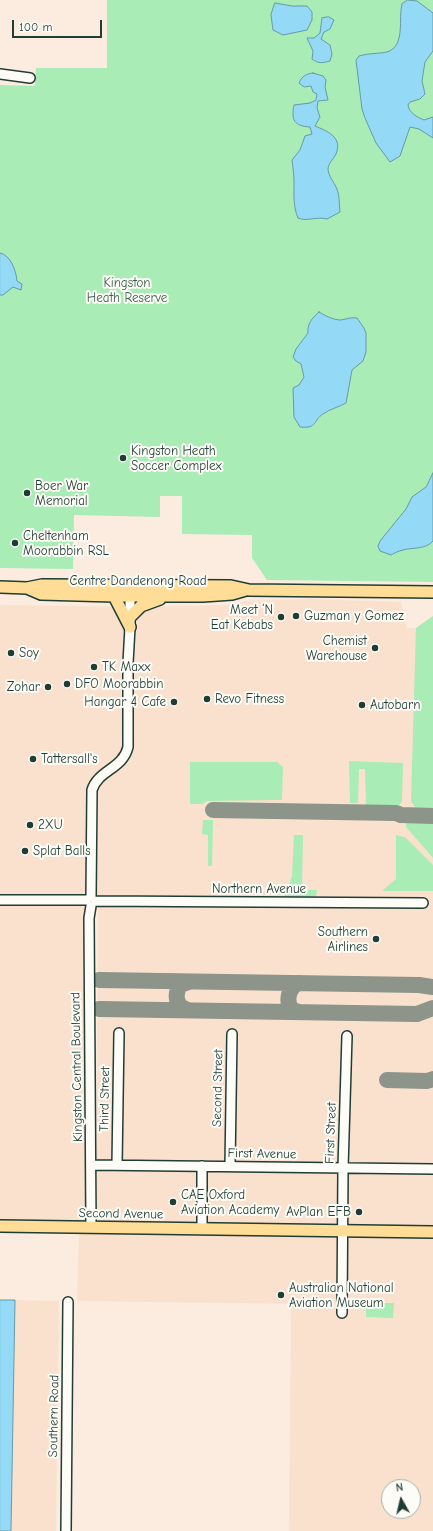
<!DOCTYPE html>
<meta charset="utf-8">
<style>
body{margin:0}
#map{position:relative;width:433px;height:1531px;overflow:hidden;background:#fbecdf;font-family:"Comic Neue",sans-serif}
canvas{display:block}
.north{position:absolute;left:381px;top:1479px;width:40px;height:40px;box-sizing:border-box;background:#fdfcf7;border:1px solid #a4b0a9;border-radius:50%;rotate:352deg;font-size:11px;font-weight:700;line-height:16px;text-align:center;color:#1f3d34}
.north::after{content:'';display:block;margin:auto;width:14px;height:18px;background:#1f3d34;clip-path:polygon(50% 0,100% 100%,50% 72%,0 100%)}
.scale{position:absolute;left:12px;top:20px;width:90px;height:18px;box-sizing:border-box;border:2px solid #1f3d34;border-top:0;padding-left:5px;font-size:12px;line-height:14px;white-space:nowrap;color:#1f3d34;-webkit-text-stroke:3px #fdfcf7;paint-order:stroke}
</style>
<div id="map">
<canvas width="433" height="1531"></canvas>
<div class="north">N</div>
<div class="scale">100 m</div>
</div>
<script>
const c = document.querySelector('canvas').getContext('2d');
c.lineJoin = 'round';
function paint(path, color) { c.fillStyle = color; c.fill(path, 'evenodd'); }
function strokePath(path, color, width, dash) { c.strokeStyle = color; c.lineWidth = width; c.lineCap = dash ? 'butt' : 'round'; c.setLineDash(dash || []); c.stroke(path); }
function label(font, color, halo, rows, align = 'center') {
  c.font = font + ' "Comic Neue",sans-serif'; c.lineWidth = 4; c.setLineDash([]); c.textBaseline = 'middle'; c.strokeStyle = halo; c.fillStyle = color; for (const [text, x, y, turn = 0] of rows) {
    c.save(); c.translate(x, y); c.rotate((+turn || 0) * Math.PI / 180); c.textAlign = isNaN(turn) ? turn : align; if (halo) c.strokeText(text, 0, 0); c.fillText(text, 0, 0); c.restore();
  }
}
paint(new Path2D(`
 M313 599 401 602 407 628H416L433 616V1531H289L291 1304 77 1301 79 1232 96 1231 98 905H152V897L0 895V605L136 607 233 605 243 601ZM389 1487H413V1511H389Z
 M0 904 82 905 86 908 87 1216 85 1221 82 1222 0 1221Z
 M15 1300 59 1301 56 1531H11Z`), '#fae1ce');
paint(new Path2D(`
 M107 0H433V582L267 580 252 558V535L182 534V496H160V517L74 515 73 569 0 568V85L35 86 36 68H107Z
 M433 616V810L416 809 411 801 416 628Z
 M349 761 403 763 402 802 399 805 366 806 365 769H359L358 803H350Z
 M190 762H277L283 767 282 800 207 801 202 804H190Z
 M203 820H213L212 866H208V835L202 834Z
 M406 821H433V858L406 827Z
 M294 835H303L302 890H317L316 897 315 898H285L284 889 290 883 292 876Z
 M396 835 404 837 407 839 433 865V891H382L396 879Z
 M366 1303H394L393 1318 366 1317Z`), '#a9ecb5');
const water = new Path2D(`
 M408 0 417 1 433 13V51L425 62 422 81 425 94 420 99 410 102 408 105C409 113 417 117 424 120L433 117V138L419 129 410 127 400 156 390 162 376 143 365 118 362 109 356 60 359 56C368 53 378 54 387 52 406 46 398 18 402 4Z
 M275 3 292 6H307L312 12V20L307 30 283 35 273 30 271 15Z
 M329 17 334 20 330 29 324 32 321 39 330 45 332 54 330 61C322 63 319 64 312 59L313 51 307 38H314L320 33 322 18Z
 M313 73 323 76 326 80 325 87 328 100 318 101 317 108 320 117 315 126C327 131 343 137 336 154 333 160 328 163 328 170 329 177 334 182 336 187 340 195 339 204 340 212L327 219C317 216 307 222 298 218 293 206 294 195 294 183 294 175 293 168 292 160L300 150 305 136 312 134 310 127C294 126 291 120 294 105L310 103 316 100 317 94 313 92 311 86 304 87 299 83C302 76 306 74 313 73Z
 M0 253C11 255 16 271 17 281L22 284 21 290 13 287 3 295H0Z
 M319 312C326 316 333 320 341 320 347 319 351 317 357 318L364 328 366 333V352L363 361 352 370 346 403C339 407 330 409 323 414 313 420 318 429 300 427L294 417 293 388 299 385 304 377 301 364 296 361 293 357 296 349 308 333C307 324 312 318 319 312Z
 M433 473V541C425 550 413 547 403 550 398 551 395 553 391 555L380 551 378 546 380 541 406 509 412 497 426 487Z
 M0 1300H15L11 1531H0Z`);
paint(water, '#94daf6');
strokePath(water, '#659ba8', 1);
strokePath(new Path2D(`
 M213 810 396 813 401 815 433 816
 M99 980 419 985 433 987
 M99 1009 417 1014 433 1008
 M188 1010C176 1007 174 995 180 985L189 982
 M299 1012 292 1010C285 1001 289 986 299 983
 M387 1080 427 1081 433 1079`), '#8d948a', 16);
const minor = new Path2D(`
 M0 74 30 78
 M91 897 92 790C98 770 123 769 128 747V663L130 627V589
 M0 900H86
 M95 901 423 903
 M92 1165 433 1169
 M117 1165 119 1033
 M230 1166 232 1034
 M91 1227 89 918 91 906
 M202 1228V1166
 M342 1313 343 1168 347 1036
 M66 1531 68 1302`);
const major = new Path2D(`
 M0 587 27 588 41 594 114 596H203L232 594 246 590
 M27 588 42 585 231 586 249 590 433 592
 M114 596 130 627
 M130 617 141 606 160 599
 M0 1226 433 1232`);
strokePath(minor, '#1f3d34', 12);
strokePath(major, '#1f3d34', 14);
strokePath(minor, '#fdfcf7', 9);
strokePath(major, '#ffdd96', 11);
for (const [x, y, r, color] of [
 [123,458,4,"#1f3d34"],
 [27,493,4,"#1f3d34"],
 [15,543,4,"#1f3d34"],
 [296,616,4,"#1f3d34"],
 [281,617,4,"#1f3d34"],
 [375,648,4,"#1f3d34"],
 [11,653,4,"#1f3d34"],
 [94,667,4,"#1f3d34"],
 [67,684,4,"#1f3d34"],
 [48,687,4,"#1f3d34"],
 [207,699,4,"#1f3d34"],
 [174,702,4,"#1f3d34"],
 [362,705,4,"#1f3d34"],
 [33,759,4,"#1f3d34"],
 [30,825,4,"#1f3d34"],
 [25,851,4,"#1f3d34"],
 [376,939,4,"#1f3d34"],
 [173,1202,4,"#1f3d34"],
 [359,1212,4,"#1f3d34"],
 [281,1295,4,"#1f3d34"]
]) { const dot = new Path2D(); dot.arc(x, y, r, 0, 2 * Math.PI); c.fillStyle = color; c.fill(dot); strokePath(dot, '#fdfcf7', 1.5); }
label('13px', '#3b604e', '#fdfcf7', [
 ["Kingston",127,283],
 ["Heath Reserve",127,298]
]);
label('13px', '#1f3d34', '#fdfcf7', [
 ["Kingston Heath",131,451],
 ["Soccer Complex",131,466],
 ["Boer War",35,486],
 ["Memorial",35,501],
 ["Cheltenham",23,536],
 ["Moorabbin RSL",23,551],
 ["Meet ‘N",273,610,"right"],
 ["Eat Kebabs",273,625,"right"],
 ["Guzman y Gomez",304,616],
 ["Chemist",367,641,"right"],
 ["Warehouse",367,656,"right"],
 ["Soy",19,653],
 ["TK Maxx",102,667],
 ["DFO Moorabbin",75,684],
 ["Zohar",40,687,"right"],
 ["Revo Fitness",215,699],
 ["Hangar 4 Cafe",166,702,"right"],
 ["Autobarn",370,705],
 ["Tattersall's",41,759],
 ["2XU",38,825],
 ["Splat Balls",33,851],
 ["Southern",368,932,"right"],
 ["Airlines",368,947,"right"],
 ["CAE Oxford",181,1195],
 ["Aviation Academy",181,1210],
 ["AvPlan EFB",351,1212,"right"],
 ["Australian National",289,1288],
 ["Aviation Museum",289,1303]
], 'left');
label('13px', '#1f3d34', '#fdfcf7', [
 ["Centre Dandenong Road",138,581],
 ["Northern Avenue",259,889],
 ["Kingston Central Boulevard",77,1067,-91],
 ["Second Street",218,1088,-89],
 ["Third Street",105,1099,-89],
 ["First Street",331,1133,-88],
 ["First Avenue",262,1154,1],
 ["Second Avenue",121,1214,1],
 ["Southern Road",54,1416,-89]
]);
</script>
